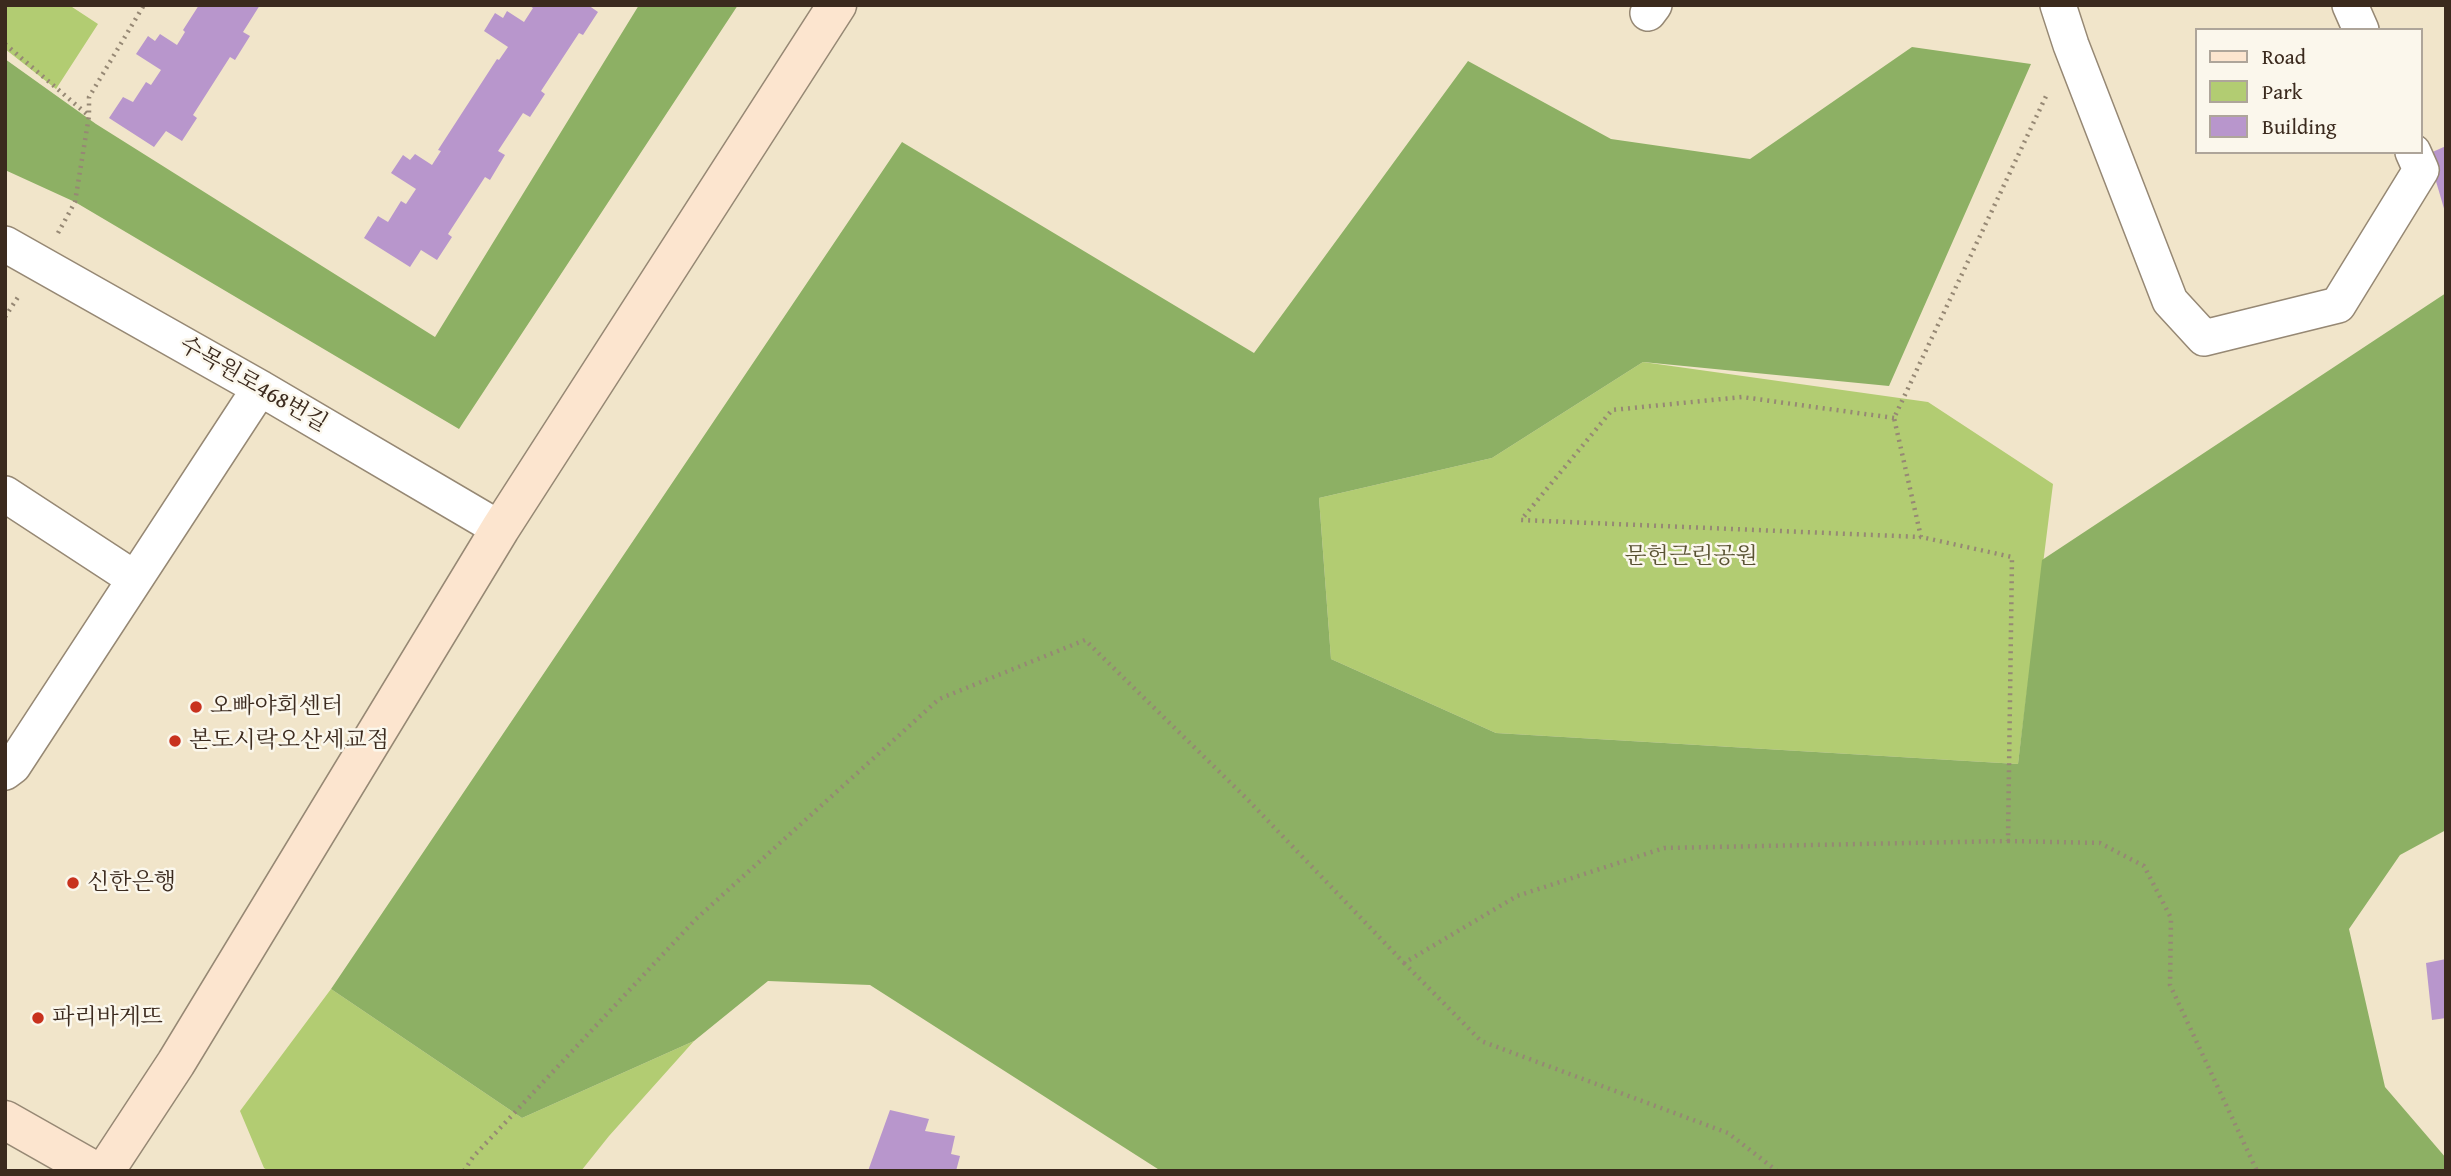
<!DOCTYPE html>
<meta charset="utf-8">
<style>
body{margin:0}
#map{position:relative;width:2451px;height:1176px;overflow:hidden;background:#f1e5ca;font-family:"Gentium Book Plus",serif}
canvas{display:block}
.frame{position:absolute;inset:0;border:7px solid #3b2a1e;pointer-events:none}
.legend{position:absolute;left:2195px;top:28px;width:228px;height:126px;box-sizing:border-box;background:#fbf7ec;border:2px solid #aea59a;margin:0;padding:9px 12px;list-style:none;font-size:21px;color:#3b2a1e}
.legend li{display:flex;align-items:center;gap:14px;height:35px}
.legend b{width:35px;border:2px solid #aea59a}
</style>
<div id="map">
<canvas width="2451" height="1176"></canvas>
<div class="frame"></div>
<ul class="legend">
<li><b style="height:9px;background:#fce5cf"></b>Road</li>
<li><b style="height:19px;background:#b2cc72"></b>Park</li>
<li><b style="height:19px;background:#b896cc"></b>Building</li>
</ul>
</div>
<script>
const c = document.querySelector('canvas').getContext('2d');
c.lineJoin = 'round';
function paint(path, color) { c.fillStyle = color; c.fill(path, 'evenodd'); }
function strokePath(path, color, width, dash) { c.strokeStyle = color; c.lineWidth = width; c.lineCap = dash ? 'butt' : 'round'; c.setLineDash(dash || []); c.stroke(path); }
function label(font, color, halo, rows, align = 'center') {
  c.font = font + ' "Gentium Book Plus","Noto Serif KR",serif'; c.lineWidth = 5; c.setLineDash([]); c.textBaseline = 'middle'; c.strokeStyle = halo; c.fillStyle = color; for (const [text, x, y, turn = 0] of rows) {
    c.save(); c.translate(x, y); c.rotate((+turn || 0) * Math.PI / 180); c.textAlign = isNaN(turn) ? turn : align; if (halo) c.strokeText(text, 0, 0); c.fillText(text, 0, 0); c.restore();
  }
}
paint(new Path2D(`
 M5 5H69L98 24 56 89 5 49Z
 M1643 362 1928 402 2053 484 2018 764 1496 733 1331 659 1319 498 1492 458Z
 M331 989 522 1118 694 1041 609 1136 581 1171H269L264 1168 240 1111Z`), '#b2cc72');
paint(new Path2D(`
 M639 5H738L459 429 75 202 5 170V59L96 124 435 337Z
 M1912 47 2031 64 1889 386 1643 362 1492 458 1319 498 1331 659 1496 733 2018 764 2042 560 2446 293V830L2400 855 2349 929 2385 1087 2446 1158V1171H1161L870 985 768 981 694 1041 522 1118 331 989 902 142 1254 353 1468 61 1611 139 1750 159Z`), '#8db064');
paint(new Path2D(`
 M199 5H260L243 32 250 36 235 60 230 57 193 115 197 118 182 141 166 131 154 147 109 118 123 97 133 102 146 82 151 85 161 70 136 54 148 36 155 41 160 34 177 45 185 32 183 30Z
 M528 5H588L598 12 583 35 579 33 541 91 545 94 530 117 523 113 498 151 505 155 490 180 485 177 448 234 452 237 437 260 421 250 410 267 364 238 378 216 388 222 401 201 406 204 416 189 391 173 403 155 410 160 415 154 432 165 441 151 438 150 497 59 499 60 508 47 484 31 495 13 503 18 507 11 524 22 533 8Z
 M2446 146V212H2445L2428 154Z
 M2446 959V1018L2432 1020 2426 963Z
 M890 1110 929 1119 925 1131 955 1136 951 1154 960 1156 956 1171H868Z`), '#b896cc');
const street = new Path2D(`
 M2058 5 2071 45 2170 301 2204 338 2338 305 2421 170 2413 152
 M2350 5 2361 30
 M1648 13 1654 5
 M5 244 260 388 500 529
 M5 494 135 579
 M5 772 13 766 260 388`);
const secondary = new Path2D(`
 M5 1120 95 1171
 M105 1171 176 1063 500 529 837 5`);
strokePath(street, '#968874', 38);
strokePath(secondary, '#968874', 41);
strokePath(new Path2D(`
 M5 44 89 116
 M58 233 75 202 89 116V97L144 5
 M5 317 20 294
 M1894 418 1742 397 1612 410 1521 520 1921 537
 M2008 841 2100 843 2144 866 2171 918 2170 985 2257 1171
 M1404 963 1481 1041 1728 1133 1777 1171
 M464 1171 473 1157 696 919 939 699 1085 640 1247 799 1404 963 1517 896 1664 848 2008 841 2012 557 1921 537 1894 418 2048 92`), '#968874', 4.5, [2, 5]);
strokePath(street, '#fff', 35);
strokePath(secondary, '#fce5cf', 38);
for (const [x, y, r, color] of [
 [196,707,7,"#c8321e"],
 [175,741,7,"#c8321e"],
 [73,883,7,"#c8321e"],
 [38,1018,7,"#c8321e"]
]) { const dot = new Path2D(); dot.arc(x, y, r, 0, 2 * Math.PI); c.fillStyle = color; c.fill(dot); strokePath(dot, '#fbf7ec', 2.5); }
label('23px', '#3b2a1e', '#fbf7ec', [
 ["수목원로468번길",253,385,30]
]);
label('23px', '#595233', '#fbf7ec', [
 ["문헌근린공원",1691,557]
]);
label('23px', '#3b2a1e', '#fbf7ec', [
 ["오빠야회센터",210,707],
 ["본도시락오산세교점",189,741],
 ["신한은행",87,883],
 ["파리바게뜨",52,1018]
], 'left');
</script>
